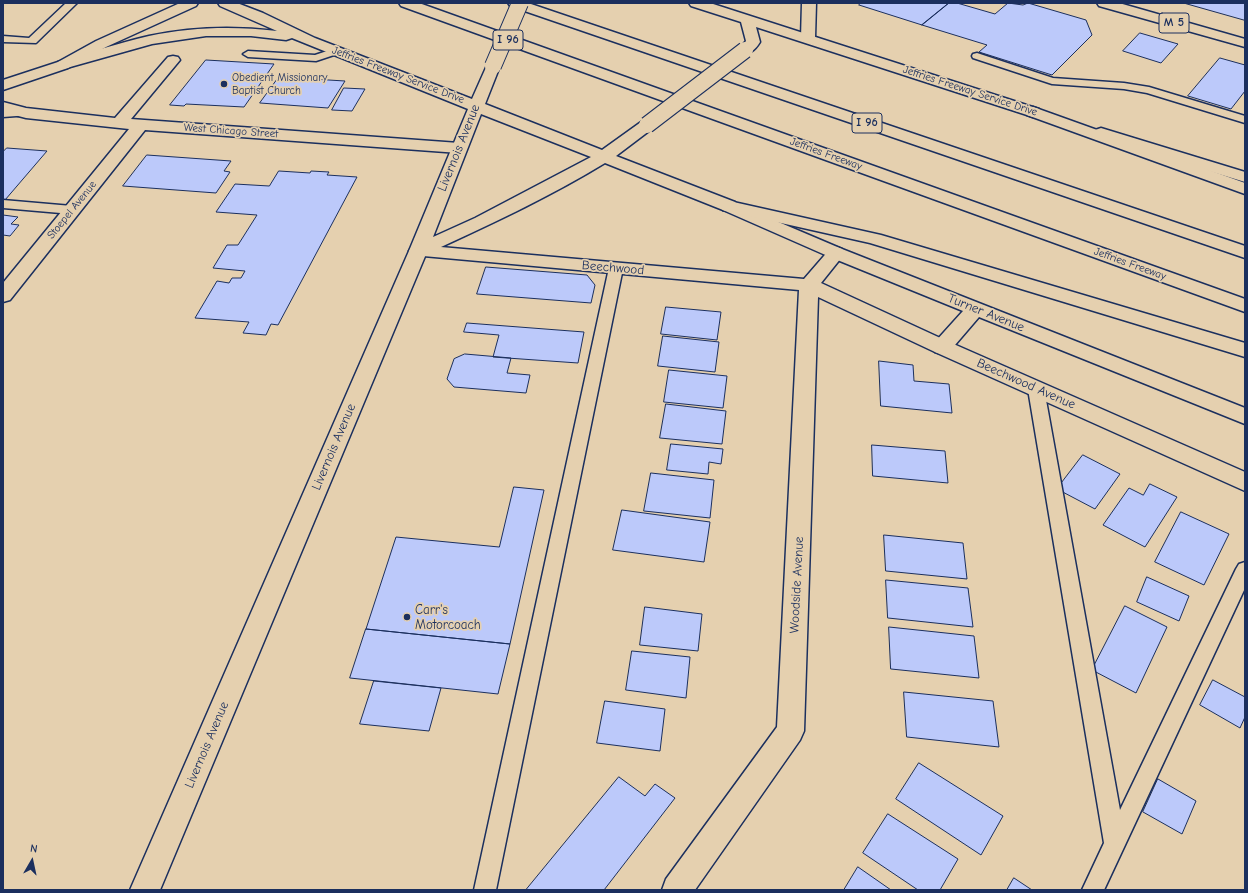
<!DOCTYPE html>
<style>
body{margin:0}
#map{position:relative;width:1248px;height:893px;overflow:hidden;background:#e5d0af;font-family:"Comic Neue",sans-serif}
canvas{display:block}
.frame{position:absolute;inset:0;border:4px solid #1b2f5e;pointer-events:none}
.north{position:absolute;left:12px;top:841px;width:40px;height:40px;-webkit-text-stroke:3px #e5d0af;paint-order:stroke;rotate:9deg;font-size:11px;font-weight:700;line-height:16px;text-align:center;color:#1b2f5e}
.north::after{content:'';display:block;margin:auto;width:14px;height:18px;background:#1b2f5e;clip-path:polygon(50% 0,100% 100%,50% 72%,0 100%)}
</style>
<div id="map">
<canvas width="1248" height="893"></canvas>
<div class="frame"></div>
<div class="north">N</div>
</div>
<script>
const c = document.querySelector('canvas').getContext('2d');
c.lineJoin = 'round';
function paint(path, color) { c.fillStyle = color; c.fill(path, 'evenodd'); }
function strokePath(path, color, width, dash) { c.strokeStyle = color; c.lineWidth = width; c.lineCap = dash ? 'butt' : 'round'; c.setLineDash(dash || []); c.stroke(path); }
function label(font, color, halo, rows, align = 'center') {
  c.font = font + ' "Comic Neue",sans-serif'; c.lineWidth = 3.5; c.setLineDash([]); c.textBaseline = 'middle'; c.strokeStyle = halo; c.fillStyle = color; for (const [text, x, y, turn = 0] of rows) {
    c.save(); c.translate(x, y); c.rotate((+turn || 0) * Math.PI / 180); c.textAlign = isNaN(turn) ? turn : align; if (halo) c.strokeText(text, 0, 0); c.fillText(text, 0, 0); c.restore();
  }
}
const building = new Path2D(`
 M861 3H949L922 25 859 5Z
 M949 3H957L995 14 1008 3 1023 5 1028 3 1086 20 1092 35 1052 75 979 52 987 45 922 25Z
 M1184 3H1245V20Z
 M1140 33 1178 44 1161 63 1123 51Z
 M1220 58 1245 65V91L1231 109 1188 96Z
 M206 60 274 64 244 107 186 104 184 106 170 105Z
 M279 77 345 81 328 108 260 103Z
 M344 88 365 89 352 111 332 110Z
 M7 148 47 151 5 200 3 199V152Z
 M147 155 231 161 224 171 230 172 216 193 123 186Z
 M279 171 310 173 311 171 329 172 327 175 357 177 278 325 271 324 266 335 243 333 249 322 195 318 217 281 229 283 232 278H241L245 271 213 268 227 245H238L257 215 216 212 235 184 269 186Z
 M3 215 18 217 11 224 19 225 10 236 3 235Z
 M486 267 587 275 595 285 591 303 477 294Z
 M666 307 721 312 717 340 661 334Z
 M467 323 584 332 578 363 493 357 499 335 464 332Z
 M663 336 719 342 715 372 658 366Z
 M465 354 511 358 507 373 530 375 526 393 454 387 447 379 454 359Z
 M879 361 913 365 914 381 949 384 952 413 881 406Z
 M669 370 727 376 723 408 664 402Z
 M666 404 726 411 722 444 660 438Z
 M671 444 723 449 721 464 709 462 708 474 667 470Z
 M872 445 945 451 948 483 873 476Z
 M1083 455 1120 474 1095 509 1057 489Z
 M651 473 714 480 710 518 644 511Z
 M1150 484 1177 497 1145 547 1103 525 1129 488 1143 495Z
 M514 487 544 490 510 644 366 629 396 537 499 547Z
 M622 510 710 522 704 562 613 550Z
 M1181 512 1229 534 1204 585 1155 562Z
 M884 535 963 543 967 579 886 571Z
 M1147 577 1189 596 1179 621 1137 602Z
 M886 580 968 588 973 627 888 618Z
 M1125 606 1167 627 1136 693 1092 670Z
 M645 607 702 614 698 651 640 645Z
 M889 627 974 636 979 678 891 669Z
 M366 629 510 644 498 694 350 678Z
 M632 651 690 657 686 698 626 690Z
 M1213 680 1245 697V717L1240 728 1200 705Z
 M374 681 441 688 429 731 360 724Z
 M904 692 993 701 999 747 907 737Z
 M605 701 665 709 660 751 597 743Z
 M919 763 1003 816 981 855 896 799Z
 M619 777 645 796 655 784 675 798 604 890H526Z
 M1158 779 1196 801 1182 834 1143 812Z
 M888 814 958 859 940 890H918L863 853Z
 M858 867 891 890H844Z
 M1014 878 1032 890H1007Z`);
paint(building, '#bcc9fa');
strokePath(building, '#1b2f5e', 1);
const service = new Path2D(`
 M66 3H77L36 43 3 42V36L29 38Z
 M336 48 340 49 341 51 340 53 316 61 248 57 243 54 248 51 315 55Z
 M977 53 1053 78 1124 83 1149 87 1245 116V123L1147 93 1124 89 1052 84 973 58 972 56 973 54Z
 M26 110 30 111 32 113 30 115 3 117V111Z
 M3 200 72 206 77 207 78 210 77 213 72 214 3 208Z
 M616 264 621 265 623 268 496 890H474L609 268 611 265Z
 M1036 384 1041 385 1044 389 1120 810 1236 569 1239 564 1245 562V588L1104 890H1082L1104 843 1028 389 1031 385Z`);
const minor = new Path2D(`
 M802 3H816L815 38 813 41 808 42 803 41 801 38Z
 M173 56 178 57 180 60 131 119 459 143 465 145 467 148 465 151 459 153 145 130 10 300 3 302V283L129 129 26 118 3 112V102L26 108 115 118 168 57Z
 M418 245 804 279 830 249 836 247 842 249 845 253 821 283 949 342 1245 472V491L935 352 818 297 804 731 800 740 695 890H662L666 879 777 727 799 290 412 255 409 251 412 247Z`);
const tertiary = new Path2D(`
 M180 3H198L196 6 106 47 68 68 3 90V80L58 62 96 41Z
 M1101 128 1245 172V182L1095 136 1093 133 1095 130Z
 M729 201 842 249 1245 408V424L979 317 949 352 942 354 935 352 932 347 935 342 963 311 830 257 723 210 720 206 723 202Z`);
const primary = new Path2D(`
 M218 3H237L263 13 315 38 472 99 488 63 493 62 498 63 500 66 485 104 602 150 641 122 647 120 653 122 655 125 653 128 616 156 735 202 738 206 735 210 729 211 723 210 605 163C548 198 486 226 426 254L160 890H130L409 251 468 109 292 38 286 40 251 36H206L152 44 63 69 58 68 56 65 58 62C88 53 119 43 149 36 191 27 235 26 277 31L220 6ZM481 114 591 157 475 218 433 237Z
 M689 3H710L1039 109 1041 112 1039 115 1033 117 1027 115 756 27 760 42C755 50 750 55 740 53L738 50 746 41 741 22 691 6Z
 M1097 3H1119L1245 39V47L1099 6Z`);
const motorway = new Path2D(`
 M399 3H419L1245 299V312L401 6Z
 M508 3H528L1245 246V258L510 6Z
 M1033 107 1245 183V194L1027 115 1025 112 1027 109Z
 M729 201 881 235 1245 343V357L870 243 723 210 720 206 723 202Z`);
strokePath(service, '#1b2f5e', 3);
strokePath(minor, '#1b2f5e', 3);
strokePath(tertiary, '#1b2f5e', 3);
strokePath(primary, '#1b2f5e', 3);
strokePath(motorway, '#1b2f5e', 3);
paint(service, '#e5d0af');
paint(minor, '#e5d0af');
paint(tertiary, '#e5d0af');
paint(primary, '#e5d0af');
paint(motorway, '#e5d0af');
const primaryBridge = new Path2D(`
 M493 66 520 3
 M647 125 745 50`);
strokePath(primaryBridge, '#1b2f5e', 18, []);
strokePath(primaryBridge, '#e5d0af', 16);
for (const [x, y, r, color] of [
 [224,84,4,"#1b2f5e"],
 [407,617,4,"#1b2f5e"]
]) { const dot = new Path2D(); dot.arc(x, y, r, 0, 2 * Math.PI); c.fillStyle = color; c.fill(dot); strokePath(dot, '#e5d0af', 1.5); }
label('11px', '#1b2f5e', '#e5d0af', [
 ["Jeffries Freeway Service Drive",398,75,21],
 ["Jeffries Freeway Service Drive",970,91,18],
 ["West Chicago Street",231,131,4],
 ["Jeffries Freeway",826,154,20],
 ["Stoepel Avenue",72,210,-51],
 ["Jeffries Freeway",1130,264,20]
]);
label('11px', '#1b2f5e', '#e5d0af', [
 ["Obedient Missionary",232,78],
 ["Baptist Church",232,91]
], 'left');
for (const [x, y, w] of [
 [1174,23,30],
 [508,40,30],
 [867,123,30]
]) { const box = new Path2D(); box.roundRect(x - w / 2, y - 10, w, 20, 3); c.fillStyle = '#e5d0af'; c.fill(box); strokePath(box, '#1b2f5e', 1); }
label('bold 12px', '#1b2f5e', null, [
 ["M 5",1174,23],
 ["I 96",508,40],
 ["I 96",867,123]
]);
label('13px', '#1b2f5e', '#e5d0af', [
 ["Livernois Avenue",459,148,-68],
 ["Beechwood",613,268,5],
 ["Turner Avenue",986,313,22],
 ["Beechwood Avenue",1026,384,24],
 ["Livernois Avenue",334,447,-67],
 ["Woodside Avenue",797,585,-87],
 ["Livernois Avenue",207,745,-67]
]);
label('13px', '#1b2f5e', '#e5d0af', [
 ["Carr's",415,610],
 ["Motorcoach",415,625]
], 'left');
</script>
